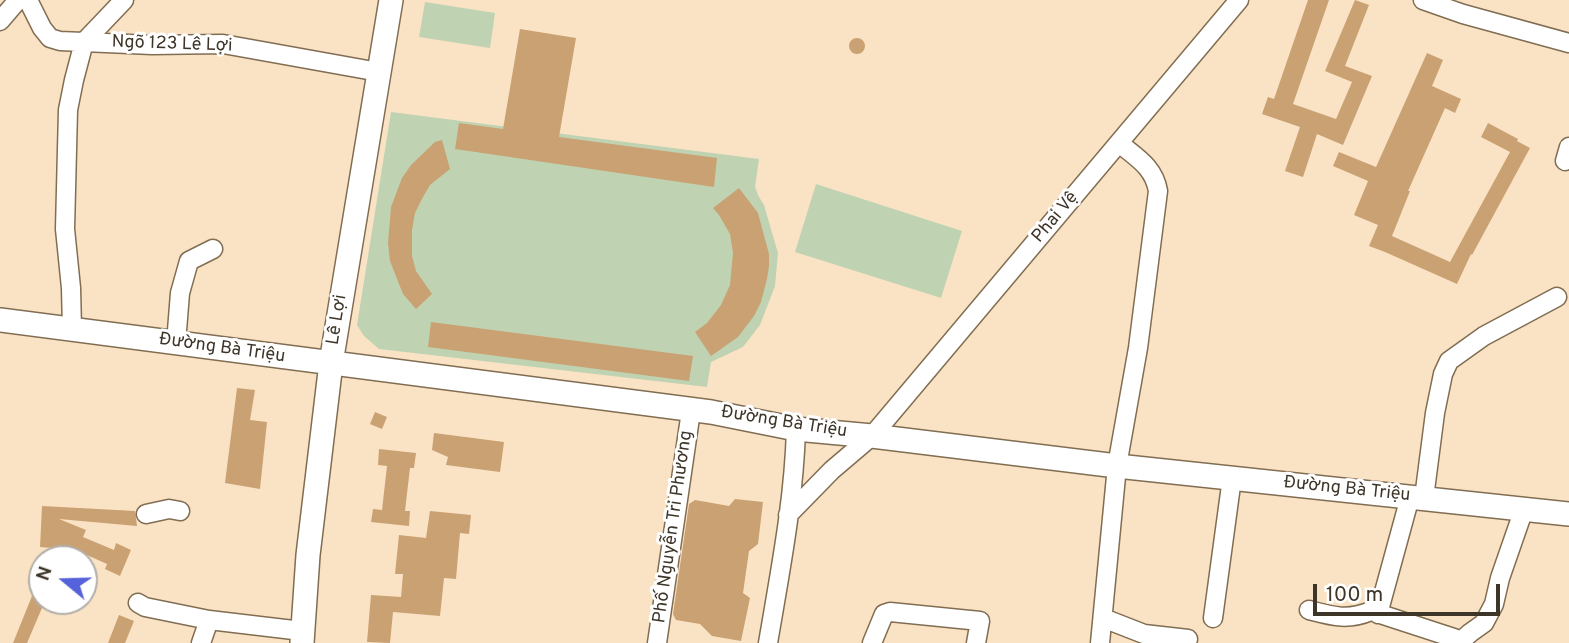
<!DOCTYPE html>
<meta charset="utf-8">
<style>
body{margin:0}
#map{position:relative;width:1569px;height:643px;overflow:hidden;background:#fae3c5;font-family:Overpass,sans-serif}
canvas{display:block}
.north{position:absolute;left:28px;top:545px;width:70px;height:70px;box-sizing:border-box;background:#fff;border:2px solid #b2aea9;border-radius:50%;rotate:289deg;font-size:19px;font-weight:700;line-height:28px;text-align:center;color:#3e3529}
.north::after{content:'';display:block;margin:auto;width:24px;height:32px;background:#5562d9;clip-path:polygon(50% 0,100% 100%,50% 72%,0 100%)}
.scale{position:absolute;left:1313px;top:584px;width:187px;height:32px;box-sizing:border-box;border:4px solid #3e3529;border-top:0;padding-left:9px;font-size:21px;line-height:24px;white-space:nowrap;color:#3e3529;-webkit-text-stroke:5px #fff;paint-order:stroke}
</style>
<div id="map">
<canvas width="1569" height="643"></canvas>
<div class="north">N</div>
<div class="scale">100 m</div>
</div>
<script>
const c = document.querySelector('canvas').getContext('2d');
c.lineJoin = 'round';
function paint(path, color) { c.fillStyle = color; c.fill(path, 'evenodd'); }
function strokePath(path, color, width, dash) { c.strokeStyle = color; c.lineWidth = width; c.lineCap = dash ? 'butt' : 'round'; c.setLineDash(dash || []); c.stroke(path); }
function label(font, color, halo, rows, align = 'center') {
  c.font = font + ' Overpass,sans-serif'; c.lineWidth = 6; c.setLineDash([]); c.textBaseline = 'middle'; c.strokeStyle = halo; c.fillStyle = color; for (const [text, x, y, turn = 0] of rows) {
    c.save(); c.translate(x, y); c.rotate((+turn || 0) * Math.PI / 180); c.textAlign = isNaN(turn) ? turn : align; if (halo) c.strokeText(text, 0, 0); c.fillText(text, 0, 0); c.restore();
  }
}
paint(new Path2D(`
 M425 2 495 13 490 48 419 37Z
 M391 112 759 159 755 187 759 197 764 205 778 253 775 286 760 325 743 347 711 362 707 387 379 349 364 336 357 325Z
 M816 184 962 231 941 298 795 252Z`), '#bfd3b3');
paint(new Path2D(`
 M1308 0H1329L1293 104 1336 119 1352 82 1325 71 1355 0 1369 5 1345 66 1372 76 1343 145 1317 134 1303 177 1285 171 1300 127 1262 114 1268 97 1274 99Z
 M520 29 576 38 559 137 717 158 714 187 455 149 459 123 503 129Z
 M849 46a8 8 0 1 1 16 0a8 8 0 1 1-16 0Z
 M1427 53 1443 60 1432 86 1461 99 1455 113 1445 108 1408 191H1410L1392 236 1450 262 1510 152 1481 137 1488 123 1518 139 1517 141 1530 148 1472 255 1471 254 1457 284 1385 252 1369 246 1378 225 1354 215 1368 181 1333 166 1339 152 1376 167Z
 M442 140 450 169 430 185 423 197 415 213 412 230V256L416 271 432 294 416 309 403 294 390 261 388 243 391 207 402 178 411 165 435 142Z
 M739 188 758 213 769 254V266L767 279 761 302 754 316 738 337 711 356 695 332 707 323 721 305 730 285 733 253 730 234 719 215 713 208Z
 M431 322 693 356 689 381 428 347Z
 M237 388 255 390 250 420 267 422 260 489 225 483Z
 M375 412 387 417 382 429 370 424Z
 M434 433 504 442 500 472 446 465 448 457 432 450Z
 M379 449 416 453 414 468H410L405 511H410L409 526 371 522 373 509 382 510 387 466 378 465Z
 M735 499 763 502 758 544 749 551 743 593 750 598 741 641 712 636 700 624 676 620 673 614 689 504 695 500 729 506Z
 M42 506 135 511 137 526 59 519 86 530 83 537 114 550 116 543 131 550 120 576 105 569 107 564 78 551 76 558 53 548 40 547Z
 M430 511 471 515 469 534 460 533 456 579 444 578 440 616 393 612 390 643 367 642 371 595 401 597 403 574H395L399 535 426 538Z
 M32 596 45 601 27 643H13Z
 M119 615 134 621 125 643H108Z`), '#caa172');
const minor = new Path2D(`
 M28 0 42 28 50 38 60 41 152 45 223 44 379 72
 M1423 0 1463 14 1569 43
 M0 21 18 0
 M1565 161 1569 147
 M72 329 71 288 65 229 68 110 74 80 84 42 124 0
 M176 343 180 293 189 261 213 249
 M1424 498 1435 413 1443 374 1449 361 1484 336 1557 297
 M146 514 169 509 180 511
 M788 515 832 470 872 436 1239 0
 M138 603 145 607 209 620 302 631
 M1309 610C1332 616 1347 621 1371 611L1460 640
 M1378 614 1410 497
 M1103 618 1144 634 1188 639
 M1213 618 1232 478
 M201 643 209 620
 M657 643 691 411
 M768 643C780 572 794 501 796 429
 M872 643 884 614 890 612 980 621 976 643
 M1100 643 1117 466 1138 348 1158 191C1154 167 1137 158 1119 143
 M1459 643 1470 633 1484 623 1494 604 1500 578 1524 509`);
const major = new Path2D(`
 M0 320 711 412 796 429 872 436 1117 466 1569 514
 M302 643 308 555 331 363 391 0`);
strokePath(minor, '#816d52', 21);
strokePath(major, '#816d52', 26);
strokePath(minor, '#fff', 18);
strokePath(major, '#fff', 23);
label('18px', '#3e3529', '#fff', [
 ["Ngõ 123 Lê Lợi",172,45,2],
 ["Phai Vệ",1056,218,-50],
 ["Lê Lợi",338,320,-81],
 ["Đường Bà Triệu",222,349,8],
 ["Đường Bà Triệu",784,423,9],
 ["Đường Bà Triệu",1347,490,6],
 ["Phố Nguyễn Tri Phương",674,527,-82]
]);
</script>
